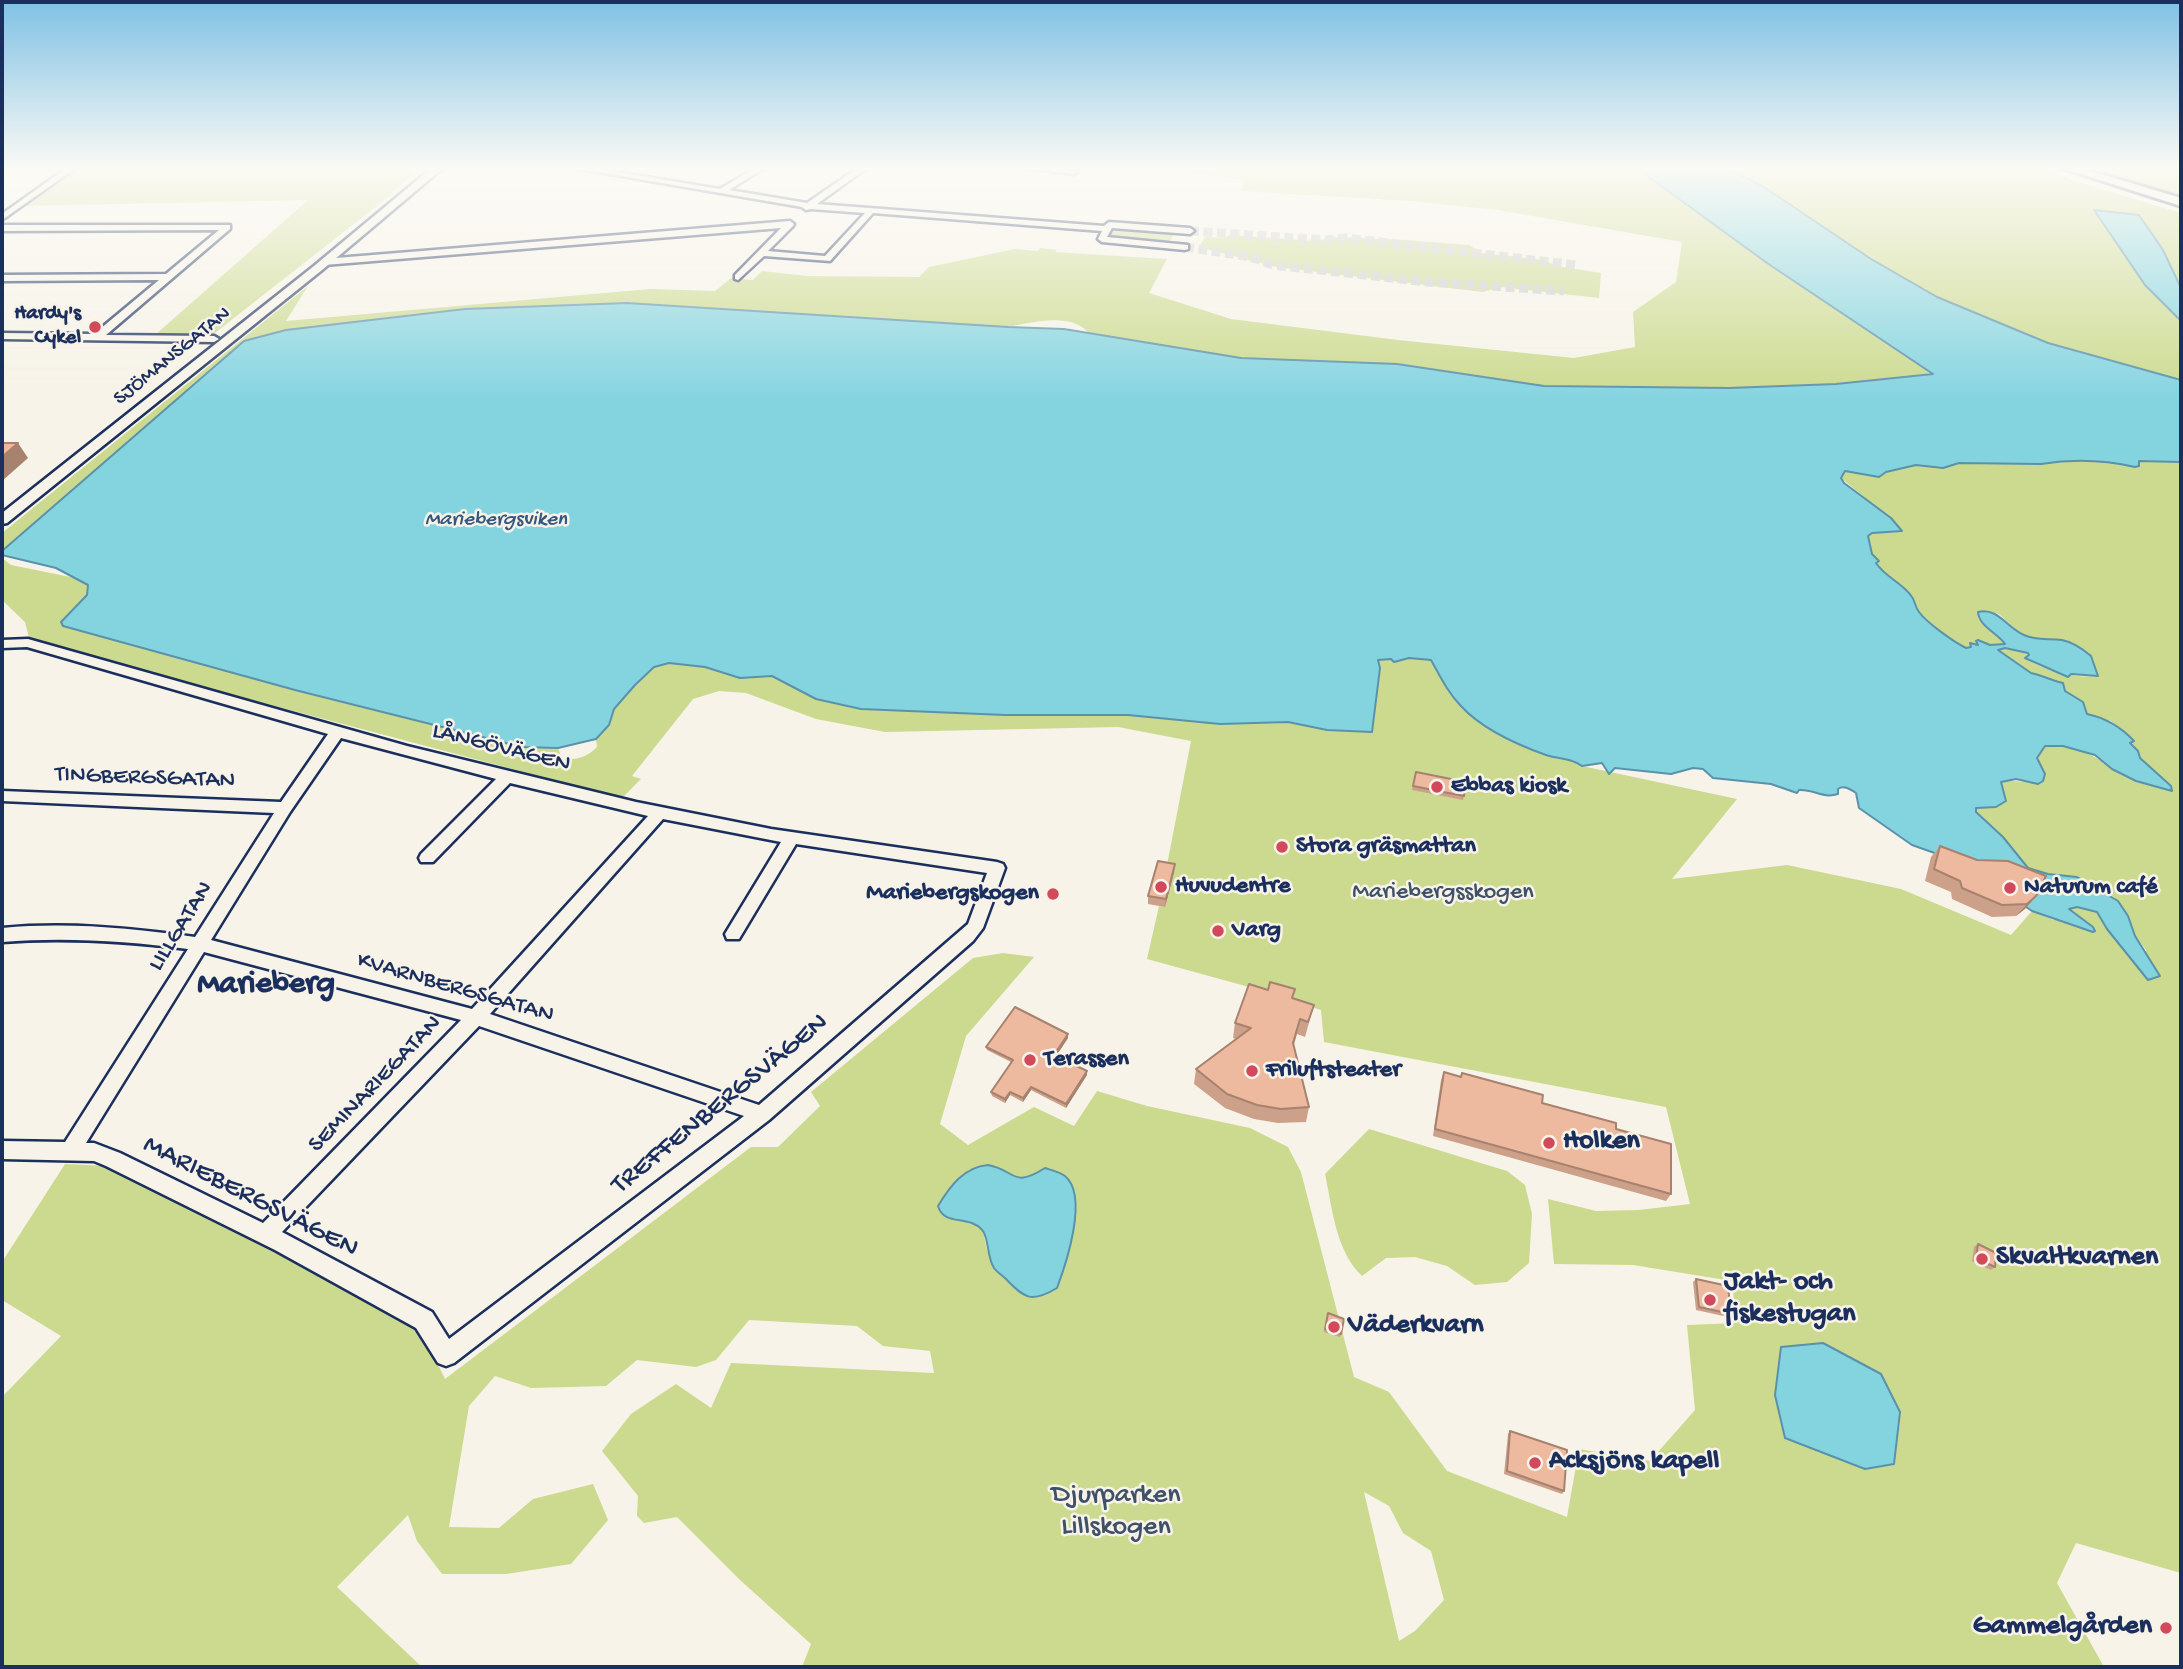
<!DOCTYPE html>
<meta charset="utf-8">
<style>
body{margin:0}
#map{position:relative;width:2183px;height:1669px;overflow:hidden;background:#f7f3e8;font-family:"Gochi Hand",sans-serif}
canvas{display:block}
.frame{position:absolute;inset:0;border:4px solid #1b2f5e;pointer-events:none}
</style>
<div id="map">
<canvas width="2183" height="1669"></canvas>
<div class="frame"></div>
</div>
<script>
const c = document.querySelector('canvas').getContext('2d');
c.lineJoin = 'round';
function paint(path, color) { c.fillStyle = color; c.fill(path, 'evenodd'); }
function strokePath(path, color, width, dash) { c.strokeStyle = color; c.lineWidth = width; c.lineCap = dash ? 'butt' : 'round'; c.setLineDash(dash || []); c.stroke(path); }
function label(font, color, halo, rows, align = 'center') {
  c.font = font + ' "Gochi Hand",sans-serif'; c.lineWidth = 5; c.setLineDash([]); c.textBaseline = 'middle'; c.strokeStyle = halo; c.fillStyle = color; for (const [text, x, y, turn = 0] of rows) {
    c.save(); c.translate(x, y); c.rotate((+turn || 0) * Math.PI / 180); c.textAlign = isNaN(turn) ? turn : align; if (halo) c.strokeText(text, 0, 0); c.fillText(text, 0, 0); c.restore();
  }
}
paint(new Path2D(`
 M80 167H421L387 198 211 336 155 335 308 200 26 206Z
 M1149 167H1635L1767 263 1934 374 1836 384 1729 388 1544 386 1397 364 1241 358 1089 333C1071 312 1033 322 1008 327L627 303 465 309 286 330 244 341 2 551V533L308 286 286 321 650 289 715 291 731 278 753 280 762 271 808 276 919 277 929 267 1015 249 1038 251 1040 248 1057 250 1055 252 1167 259 1149 293 1231 319 1398 340 1574 358 1635 347 1633 312 1676 282 1682 242 1498 210 1410 201 1241 191 1244 180Z
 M1725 167H2030L2181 213V288L2163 250 2095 211 2145 285 2181 321V380L2048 343 1937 297 1871 259 1764 187Z
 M2081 167H2181V195L2094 170Z
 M1117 228 1169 232 1173 235 1171 240 1159 243 1114 238 1110 235Z
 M1229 235 1317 241 1334 237 1405 240 1469 245 1482 253 1544 260 1557 266 1601 273 1599 298 1500 287 1483 292 1276 267 1199 247 1205 237 1225 238Z
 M2053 460 2109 462 2135 467 2139 461 2181 462V1573L2076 1543 2057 1583 2104 1667H802L811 1644 740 1580 677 1517 644 1523 637 1516 638 1496 602 1451 631 1414 676 1384 711 1408 731 1363 934 1373 930 1351 883 1346 857 1326 749 1320 716 1360 696 1367 637 1360 606 1386 531 1388 495 1376 469 1406 449 1527 499 1528 533 1499 593 1484 608 1520 571 1564 506 1574H442L417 1541 408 1515 337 1587 422 1667H2V1397L61 1336 2 1300V1262L65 1164 109 1166 417 1321 445 1379 751 1147H778L820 1106 811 1092 973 958 1003 953 1034 957 966 1036 940 1124 968 1145 1034 1107 1074 1126 1097 1091 1147 1106 1250 1128 1288 1147 1301 1172 1354 1377 1389 1392 1447 1471 1567 1517 1579 1449 1650 1461 1695 1410 1687 1325 1736 1323 1732 1281 1633 1265 1554 1264 1548 1199 1596 1211 1639 1210 1690 1204 1666 1107 1324 1042 1321 1010 1249 987 1147 959 1159 906 1165 907 1166 870 1191 741 1118 727 885 732 816 719 746 693 719 691 693 699 632 776 641 779 622 798 30 641 25 622 2 600V558L11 565 80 579 88 585 87 595 61 622 63 626 295 690 522 747 558 748 562 759C576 760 586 758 597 747L596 739 609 725 614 709 635 685 654 667 669 663 705 667 740 678 772 676 816 699 861 709 1005 715H1128L1220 724 1288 722 1327 730 1372 732 1380 668 1378 660 1392 659 1394 662 1409 658 1431 660C1440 676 1448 693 1461 706 1482 728 1518 745 1546 755 1558 759 1572 758 1582 766L1737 799 1672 879 1787 865 1901 889 2011 935 2032 911 2053 920 2077 917 2070 912 2071 907 2088 908 2097 912 2107 929 2142 972 2146 950 2135 936 2124 909 2111 895 2077 877 2048 874 2028 868 2012 847 1976 812V808H1992L2004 803 2001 782C2015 779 2032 785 2043 781L2045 774 2037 758 2044 746C2088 742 2101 766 2137 781 2146 785 2155 783 2164 789L2165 782 2139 758 2128 735 2119 727 2111 721 2087 714 2083 702 2065 691 2059 682C2037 683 2015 661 1998 650L2005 648 2028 653 2030 654 2025 658C2042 670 2077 679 2097 676 2083 629 2061 650 2026 636 2014 631 2010 623 2000 615 1996 612 1989 612 1984 611L1978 618 1999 634 2006 645H1990L1982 641 1978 645 1970 643 1971 647 1966 648 1930 624 1919 612 1912 596 1880 569 1872 554 1868 535 1872 533 1899 532 1898 525 1841 478 1845 471 1873 476 1916 465 2001 461 2041 464ZM988 1165C1016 1170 1011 1189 1045 1168L1064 1175 1016 1291 987 1250 983 1231 969 1221 968 1170ZM1364 1492 1389 1506 1403 1533 1431 1551 1444 1600 1415 1631 1399 1641Z
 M1369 1129 1507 1171 1525 1185 1532 1214 1529 1263 1507 1282 1475 1285 1447 1266 1415 1257 1386 1258 1362 1276C1336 1252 1332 1207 1325 1174Z`), '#cbda8e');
const water = new Path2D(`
 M1635 167H1725L1764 187 1871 259 1937 297 2048 343 2181 380V462L2139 461V466L2135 467C2105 460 2071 459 2041 464L1959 463 1943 468 1916 465 1886 472 1879 477 1845 471 1841 478 1844 483 1891 518 1902 531 1872 533 1868 536 1872 554 1879 561 1876 563C1886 578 1903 583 1912 597 1915 601 1915 607 1919 612 1927 623 1954 642 1966 648L1971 647 1970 643 1978 645 1976 641 1978 640 1990 645 2005 644C1998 633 1979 627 1978 612 1998 607 2007 628 2024 635 2037 641 2048 638 2062 640 2072 642 2084 650 2091 656L2098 676 2071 674 2068 677 2025 658 2029 655 2028 653 2005 648 1998 650 2031 673C2042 675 2052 681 2063 683L2065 691 2083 702 2087 714C2106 718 2121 727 2134 741L2130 743 2138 751 2140 758 2171 786 2172 791 2136 781 2112 769 2095 755 2063 746H2045L2037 758 2045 774 2043 781 2038 784 2016 779 2001 782 2006 801 1996 807 1976 808V812L2003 837 2028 868 2048 874 2077 877 2118 901 2128 916 2135 936 2160 976 2148 980 2107 929 2097 912 2077 907 2069 909 2093 927 2095 931 2093 932 2032 911 1960 862 1912 845 1859 808 1856 793C1850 789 1844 785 1838 789V794C1823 799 1814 789 1799 790L1797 793 1771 784 1713 778 1703 769 1693 768 1671 774 1615 768 1609 774 1602 763 1582 766C1572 758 1558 759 1546 755 1518 745 1481 728 1461 706 1448 693 1440 676 1431 660L1409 658 1394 662 1391 659 1378 660 1380 668 1372 732 1327 730 1288 722 1220 724 1128 715H1005L861 709 816 699 772 676 740 678 705 667 669 663 654 667 635 685 614 709 609 725 596 739 558 748 522 747 295 690 63 626 61 622 87 595 88 585 56 568 2 555V551L244 341 286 330 465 309 627 303 1008 327 1064 329 1241 358 1397 364 1544 386 1729 388 1836 384 1933 374 1767 263Z
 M2094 210 2139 215 2163 250 2181 288V321L2145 285Z
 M988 1165C1016 1170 1012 1189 1045 1168 1051 1170 1060 1172 1065 1176 1089 1196 1066 1264 1057 1288 1032 1303 1025 1299 1006 1279 1002 1275 997 1272 994 1268 987 1257 989 1240 983 1231 970 1214 944 1227 938 1206 950 1186 964 1167 988 1165Z
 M1823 1343 1881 1374 1900 1412 1894 1464 1865 1469 1785 1438 1775 1395 1781 1347Z`);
paint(water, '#84d4e0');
strokePath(water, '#5a92ac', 2);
strokePath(new Path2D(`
 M1190 231 1327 240 1346 238 1576 265
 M1185 247 1251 257 1273 265 1428 282 1564 291`), '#cbcccc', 9, [9, 4.5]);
const minor = new Path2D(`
 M68 167H77L2 220V214Z
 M569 167H586L720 189 757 167H766L729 190 807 203 859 167H868L817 204 1104 226 1109 222 1190 228 1194 231 1190 234 1112 228 1107 237 1188 245V249L1185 250 1102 242 1098 239 1102 231 873 213 830 261 764 256 738 280 735 279V275L781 228 324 265 320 262 324 259 790 221 794 224 793 226 768 251 825 256 865 213 811 209 806 210 802 207Z
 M1018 167H1045L1078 172 1074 174Z
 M2 225H230V229L106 335 214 336 219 339 214 342 2 339V333L94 334 159 280 2 281V275L166 274 219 230 2 231Z
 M28 639 407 746 636 802 771 829 997 862 1003 864 1005 868 983 928 973 941 769 1120 454 1363 446 1366 438 1363 416 1328 275 1250 106 1166 94 1161 2 1159V1141L65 1142 188 949C125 941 65 937 2 942V928C67 922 130 928 195 937L274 813 2 801V791L281 802 328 734 27 647 2 648V640ZM341 738 496 779 421 854 419 858 421 862H433L510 783 648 816 472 1009 211 940 290 812ZM663 819 781 842 725 934 727 939H739L796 844 987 873 968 924 759 1105 490 1014ZM204 952 461 1020 263 1223 120 1153 94 1143H86ZM479 1026 744 1116 449 1339 432 1312 282 1232Z`);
const tertiary = new Path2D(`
 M433 167H444L322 270 7 523 2 524V513L314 266Z`);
const primary = new Path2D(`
 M2059 167H2077L2181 198V206Z`);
strokePath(minor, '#1b2f5e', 5);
strokePath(tertiary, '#1b2f5e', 5);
strokePath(primary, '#1b2f5e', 6);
paint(minor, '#f7f3e8');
paint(tertiary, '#f7f3e8');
paint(primary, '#f7f3e8');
paint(new Path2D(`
 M719 167H752L745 171Z
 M1416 772 1464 796 1463 800 1412 790Z
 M1940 846 1977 860 2046 876 2026 908 2016 916 1992 917 1952 899 1951 892 1925 881 1931 857Z
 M1175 864 1174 872 1165 907 1148 904V896Z
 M1268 990 1314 1005 1305 1037 1297 1034 1294 1045 1309 1107 1306 1122 1278 1123 1254 1119 1225 1108 1194 1084 1196 1069 1236 1039 1233 1038 1235 1023Z
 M1068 1034V1038L1056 1056 1087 1071V1075L1066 1108 1031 1090 1023 1102 1010 1095 1005 1103 992 1096 991 1092 1011 1062 987 1050 986 1047Z
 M1444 1072 1460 1077 1462 1073 1542 1103 1616 1129 1671 1194 1666 1201 1433 1136 1441 1080Z
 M1978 1244 1995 1267 1991 1270 1972 1261 1974 1247Z
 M1696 1279 1731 1314 1728 1317 1696 1310 1693 1282Z
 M1327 1316 1341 1334 1340 1337 1324 1332Z
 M1510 1431 1564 1491 1562 1494 1504 1474 1508 1434Z`), '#cca089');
paint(new Path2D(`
 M744 167H752L745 171Z
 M18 443 28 458 2 481V457Z
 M1175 864 1174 872 1165 907 1166 899Z
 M2036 896 2026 908 2016 916 2027 904Z
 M1068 1034V1038L1054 1059V1055Z
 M1087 1071V1075L1066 1108V1104Z
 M1031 1087V1090L1023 1102V1098Z
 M1010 1092V1095L1005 1103V1099Z`), '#a6826f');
const building = new Path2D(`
 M2 443H18L2 457Z
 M1416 772 1466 782 1464 796 1413 786Z
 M1940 846 1977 860 2008 861 2046 876 2036 896 2027 904 2002 905 1962 888 1960 881 1934 869Z
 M1158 861 1175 864 1166 899 1148 896Z
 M1270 982 1295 989 1292 998 1314 1005 1308 1022 1300 1019 1293 1043 1309 1107 1281 1109 1257 1105 1227 1094 1196 1069 1251 1028 1235 1023 1249 984 1268 990Z
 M1015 1007 1068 1034 1054 1055 1087 1071 1066 1104 1031 1087 1023 1098 1010 1092 1005 1099 991 1092 1013 1060 986 1047Z
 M1444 1072 1461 1077 1462 1073 1543 1095 1542 1103 1616 1123V1129L1671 1144V1194L1435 1129Z
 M1978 1244 1996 1253 1995 1267 1976 1258Z
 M1696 1279 1728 1286 1731 1314 1699 1307Z
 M1328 1313 1344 1319 1341 1334 1325 1329Z
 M1510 1431 1567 1450 1564 1491 1507 1471Z`);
paint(building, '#edba9f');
strokePath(building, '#a6826f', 2);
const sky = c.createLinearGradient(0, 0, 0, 401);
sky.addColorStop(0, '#80c1e5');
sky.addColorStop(0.42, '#fbfaf5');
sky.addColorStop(1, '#fbfaf500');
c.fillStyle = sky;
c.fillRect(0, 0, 2183, 401);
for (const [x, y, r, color] of [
 [95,327,7,"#d1495b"],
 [1437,787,7,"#d1495b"],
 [1282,847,7,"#d1495b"],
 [1161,887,7,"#d1495b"],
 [2010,888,7,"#d1495b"],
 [1053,894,7,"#d1495b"],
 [1218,931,7,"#d1495b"],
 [1030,1060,7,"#d1495b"],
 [1252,1071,7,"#d1495b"],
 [1549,1143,7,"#d1495b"],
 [1982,1259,7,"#d1495b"],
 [1710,1300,7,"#d1495b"],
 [1334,1327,7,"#d1495b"],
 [1535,1463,7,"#d1495b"],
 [2166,1628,7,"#d1495b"]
]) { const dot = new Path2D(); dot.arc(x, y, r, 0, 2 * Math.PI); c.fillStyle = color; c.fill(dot); strokePath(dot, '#f7f3e8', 2.5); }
label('bold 21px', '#1b2f5e', '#f7f3e8', [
 ["Hardy's",81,315],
 ["Cykel",81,339]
], 'right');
label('21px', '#1b2f5e', '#f7f3e8', [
 ["SJÖMANSGATAN",173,357,-39]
]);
label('italic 21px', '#35587e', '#f7f3e8', [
 ["Mariebergsviken",496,521]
]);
label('24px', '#1b2f5e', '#f7f3e8', [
 ["LÅNGÖVÄGEN",501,749,14],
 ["TINGBERGSGATAN",145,779,2],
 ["LILLGATAN",182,927,-58],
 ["KVARNBERGSGATAN",455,989,16],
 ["SEMINARIEGATAN",376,1085,-46]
]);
label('bold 24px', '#1b2f5e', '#f7f3e8', [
 ["Ebbas kiosk",1451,787],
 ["Stora gräsmattan",1296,847],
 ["Huvudentre",1175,887],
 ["Naturum café",2024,888],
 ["Mariebergskogen",1039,894,"right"],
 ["Varg",1232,931],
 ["Terassen",1044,1060],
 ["Friluftsteater",1266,1071]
], 'left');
label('24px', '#3e5168', '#f7f3e8', [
 ["Mariebergsskogen",1443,893]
]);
label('28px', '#1b2f5e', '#f7f3e8', [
 ["TREFFENBERGSVÄGEN",721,1105,-39],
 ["MARIEBERGSVÄGEN",250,1198,27]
]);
label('bold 28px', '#1b2f5e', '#f7f3e8', [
 ["Holken",1563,1143],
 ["Skvaltkvarnen",1996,1259],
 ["Jakt- och",1724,1284],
 ["fiskestugan",1724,1316],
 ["Väderkvarn",1348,1327],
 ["Acksjöns kapell",1549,1463],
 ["Gammelgården",2152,1628,"right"]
], 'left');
label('28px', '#3e5168', '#f7f3e8', [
 ["Djurparken",1116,1497],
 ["Lillskogen",1116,1529]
]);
label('bold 32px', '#1b2f5e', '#f7f3e8', [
 ["Marieberg",266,986]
]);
</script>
